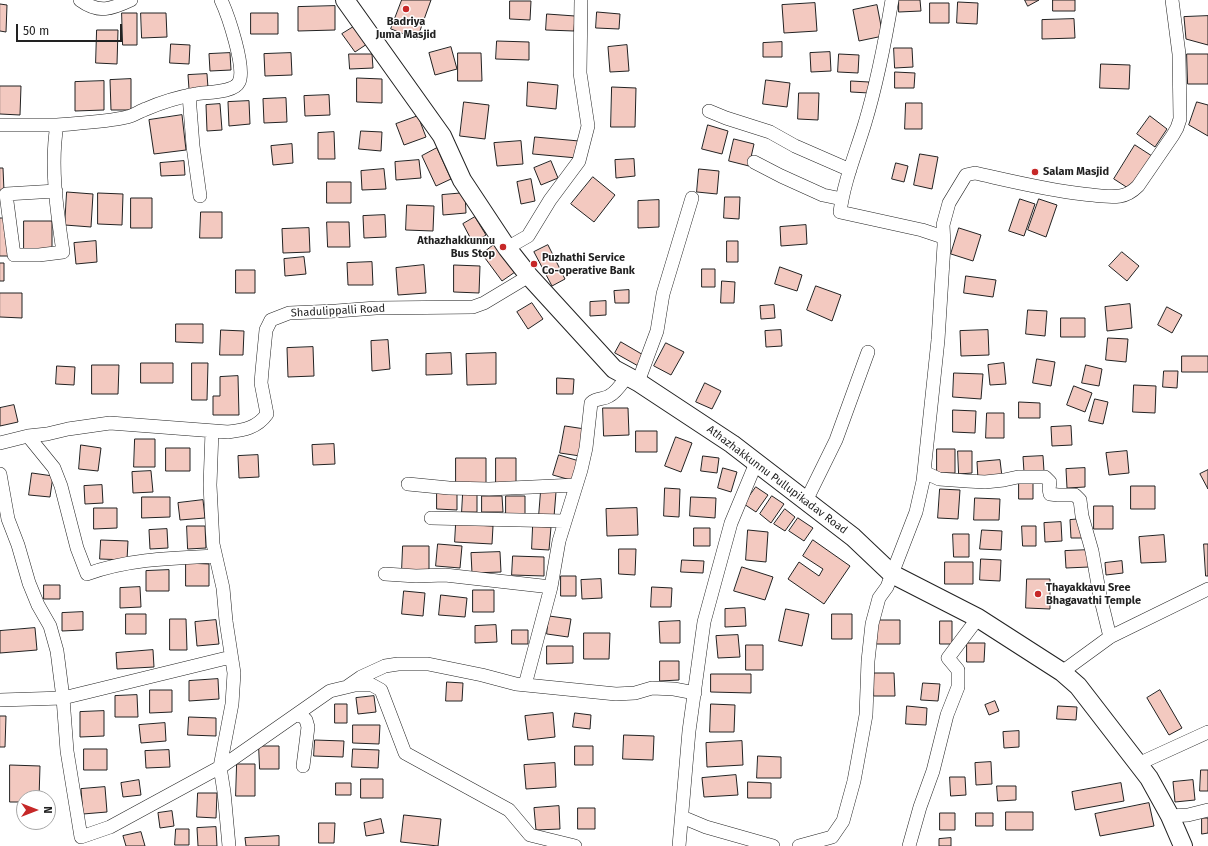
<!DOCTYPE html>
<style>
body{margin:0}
#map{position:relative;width:1208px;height:846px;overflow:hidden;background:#fff;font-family:"Fira Sans",sans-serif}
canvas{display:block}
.north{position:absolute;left:16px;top:790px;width:40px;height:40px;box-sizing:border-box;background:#fff;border:1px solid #a7a7a7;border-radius:50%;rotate:90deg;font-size:11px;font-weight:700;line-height:16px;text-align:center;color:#222}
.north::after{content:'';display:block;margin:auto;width:14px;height:18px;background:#c62828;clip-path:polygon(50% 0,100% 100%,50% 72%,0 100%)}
.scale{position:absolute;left:16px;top:24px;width:106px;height:18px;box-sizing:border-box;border:2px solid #222;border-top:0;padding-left:5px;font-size:12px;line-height:14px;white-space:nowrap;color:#222;-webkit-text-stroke:3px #fff;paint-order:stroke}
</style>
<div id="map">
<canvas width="1208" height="846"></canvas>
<div class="north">N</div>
<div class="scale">50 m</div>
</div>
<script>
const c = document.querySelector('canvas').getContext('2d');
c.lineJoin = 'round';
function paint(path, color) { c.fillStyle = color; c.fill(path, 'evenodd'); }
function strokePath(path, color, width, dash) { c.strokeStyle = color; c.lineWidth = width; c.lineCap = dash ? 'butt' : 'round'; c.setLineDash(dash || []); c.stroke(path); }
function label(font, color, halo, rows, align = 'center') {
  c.font = font + ' "Fira Sans",sans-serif'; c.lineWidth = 3; c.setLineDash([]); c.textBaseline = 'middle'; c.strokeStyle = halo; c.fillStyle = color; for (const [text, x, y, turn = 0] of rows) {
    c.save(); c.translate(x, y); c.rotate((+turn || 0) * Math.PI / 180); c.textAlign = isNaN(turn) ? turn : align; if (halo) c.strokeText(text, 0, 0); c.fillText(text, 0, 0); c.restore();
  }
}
const building = new Path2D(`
 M402 0H431L417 39 391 29Z
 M899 0H920L921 11 899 12Z
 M1025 0H1039L1028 6Z
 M1053 0H1075V11H1053Z
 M510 1H531L530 20 510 19Z
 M958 2 978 3 977 24 957 23Z
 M815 3 817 31 784 33 782 5Z
 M930 3H949V23H930Z
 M0 4 7 5 6 32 0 31Z
 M877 5 883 36 859 41 853 10Z
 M335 6V30L298 31V7Z
 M597 12 620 14 619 29 596 28Z
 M122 13H137V45H123Z
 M141 13H166L167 37 142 38Z
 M251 13H278V34H251Z
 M547 14 575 16 574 31 546 30Z
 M1208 16V45L1186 39 1184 17Z
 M1074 19 1075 38 1042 39V20Z
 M355 26 367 44 355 52 342 34Z
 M97 30H118L117 64 96 63Z
 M497 41 529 42V60L496 59Z
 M782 42V57H763V43Z
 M171 44 190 45 189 64 170 63Z
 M627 45 629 71 610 72 608 47Z
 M451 47 457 69 435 75 429 53Z
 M894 48H912L913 67 895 68Z
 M830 52 831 71 811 72 810 53Z
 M230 53 231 70 210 71 209 54Z
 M291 53 292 75 265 76 264 54Z
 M458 53H481L482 81H458Z
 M349 54H372L373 68 350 69Z
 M839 54 859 55 858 73 838 72Z
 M1187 54H1208V84H1188Z
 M1101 64 1130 65 1129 89 1100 88Z
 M895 72 915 73 914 88H895Z
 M207 74 208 88 189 89 188 75Z
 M357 78 382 79V103L357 102Z
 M131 79V110H111L110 80Z
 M766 80 790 83 787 107 763 104Z
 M104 81V110L75 111V82Z
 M851 81 869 82V93L851 92Z
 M528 82 558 85 556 109 527 106Z
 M0 86H21L20 115 0 114Z
 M612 87 636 88 635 127H611Z
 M799 93H819L818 120 798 119Z
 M329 95 330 115 305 116 304 96Z
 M286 98 287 122 264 123 263 99Z
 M249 101 250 124 229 126 228 102Z
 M464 102 489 105 485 139 460 136Z
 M1197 102 1208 105V136L1189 125Z
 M906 103H922V129H905Z
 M220 104 222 130 207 131 206 105Z
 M182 115 186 150 154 154 149 120Z
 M418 116 426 137 404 145 396 124Z
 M1150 116 1167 129 1155 147 1137 134Z
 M708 125 728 131 722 154 702 149Z
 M361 131 382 132 381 151 359 149Z
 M334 132 335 159H318V133Z
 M535 137 579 141 577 158 533 154Z
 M734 139 754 144 749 166 729 161Z
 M521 141 523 164 497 166 494 143Z
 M292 144 293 163 273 165 271 146Z
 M1135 145 1152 156 1131 190 1114 179Z
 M437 148 451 179 436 186 422 156Z
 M920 154 938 157 932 189 914 185Z
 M634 159 635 176 616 178 615 160Z
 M419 160 421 178 396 180 395 162Z
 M184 161 185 175 161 176 160 163Z
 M551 161 558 178 541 185 534 168Z
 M896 163 908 166 904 182 892 179Z
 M0 168H3L4 191H0Z
 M384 169 386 189 362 190 361 171Z
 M699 169 719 171 717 194 697 192Z
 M593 177 615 195 594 222 571 204Z
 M531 179 535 201 521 204 517 182Z
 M327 182H351V203H327Z
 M67 192 93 194 91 227 65 225Z
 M98 193 123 194 122 225 98 224Z
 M465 193 466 213 443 215 442 195Z
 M725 197H740L739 219 724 218Z
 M131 198H152V228H131Z
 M1020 199 1035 204 1024 236 1009 231Z
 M1039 199 1057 205 1046 237 1028 230Z
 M659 200V227L638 228V201Z
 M407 205 434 206 433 231 406 230Z
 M201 212H222V238H200Z
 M385 215 386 237 364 238 363 216Z
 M475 217 486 235 473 243 463 224Z
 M0 218H7L9 256H0Z
 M24 221H52V250H24Z
 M327 222H349L350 247H328Z
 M806 225 807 244 781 246 780 227Z
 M309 228 310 252 283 253 282 229Z
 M959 228 981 235 973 261 951 254Z
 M96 241 97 262 76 264 74 243Z
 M727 241H738V262H727Z
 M495 244 515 272 502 281 482 254Z
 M548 245 565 279 552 286 534 252Z
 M1122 252 1139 266 1127 281 1109 266Z
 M304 257 306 274 285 276 284 259Z
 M372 262 373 285H348L347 263Z
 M0 263H4V281H0Z
 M424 265 426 293 398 295 396 268Z
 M454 265 480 266 479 293 454 292Z
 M780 267 802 275 797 291 775 284Z
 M702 269H715V287H702Z
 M236 270H255V293H236Z
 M966 276 996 280 993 297 964 293Z
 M722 281 735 282 734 303H721Z
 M816 286 841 295 832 321 807 310Z
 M629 290V303H615L614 291Z
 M0 293H22V318L0 317Z
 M606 301V315L590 316V302Z
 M532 303 543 319 528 329 517 312Z
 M1130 304 1132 328 1107 331 1105 307Z
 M774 305 775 318 761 319 760 306Z
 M1167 307 1182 315 1172 333 1158 325Z
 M1028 310 1047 311 1045 336 1026 334Z
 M1061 318H1085V337H1061Z
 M176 324H203V343L176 342Z
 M221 330 244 331 243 355H220Z
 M781 330 782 346 766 347 765 331Z
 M988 330 989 355 961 356 960 331Z
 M1108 338 1128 339 1126 362 1106 360Z
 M388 340 390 369 372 371 371 341Z
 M621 342 645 356 640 367 615 353Z
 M666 343 684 352 671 375 654 366Z
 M313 347 314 376 288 377 287 348Z
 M451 353 452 374 426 375V354Z
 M496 353V384L467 385 466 354Z
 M1182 356H1208V372H1182Z
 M1037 359 1055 362 1051 386 1033 383Z
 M141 363H173V383H141Z
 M192 363H208L207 400H192Z
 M1004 363 1006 384 990 385 988 365Z
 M92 365H119L118 394H92Z
 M1086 365 1102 369 1099 386 1082 383Z
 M57 366 75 367 74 385 56 384Z
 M1164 371H1178L1177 388 1163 387Z
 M954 373 983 374 981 399 953 397Z
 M238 376 239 415H213V396H220V377Z
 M557 378 574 379 573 394H557Z
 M705 383 721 391 712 409 696 402Z
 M1134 385 1156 386 1155 413 1133 412Z
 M1074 386 1092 393 1085 412 1067 405Z
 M1095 399 1108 402 1103 424 1089 421Z
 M1019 402 1040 403V418H1019Z
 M14 405 18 422 0 426V408Z
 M603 408H628L629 435 604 436Z
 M953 410 976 411 975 433 953 432Z
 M987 413H1004V438H986Z
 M565 426 585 429 580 456 560 453Z
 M1071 426 1072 445 1052 446 1051 427Z
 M636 431H657V452H636Z
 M676 437 692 443 681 472 665 466Z
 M135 439H155V467H134Z
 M334 444 335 464 313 465 312 445Z
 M81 445 101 448 98 471 79 469Z
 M166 448H190V471H166Z
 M937 449H955V473H937Z
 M958 451H972V473L959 474Z
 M1127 451 1129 473 1109 475 1106 453Z
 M258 455 259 477 239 478 238 456Z
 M559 455 579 461 574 481 553 475Z
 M703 456 719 458 717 473 701 471Z
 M1043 456 1044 471 1024 472 1023 457Z
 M456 458H486V485H456Z
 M496 458H516V484H496Z
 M1000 460 1002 477 978 479 977 462Z
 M723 468 737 472 731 492 718 488Z
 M1085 468V487L1067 488 1066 469Z
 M1208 470V489L1200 474Z
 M151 471 153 492 133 493 132 472Z
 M32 473 53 476 50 497 29 495Z
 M1019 483H1033V499H1019Z
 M102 485 103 503 85 504 84 486Z
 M1131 486H1155V509H1131Z
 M756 487 768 495 756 512 744 504Z
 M665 488 680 489 679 517 664 516Z
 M940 489 960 490 958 519 938 518Z
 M541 491 556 492 554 517 539 516Z
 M437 492 457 493V510L437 509Z
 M463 494H477V512H462Z
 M482 496H502L503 512H482Z
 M506 496H525V514H506Z
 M772 496 784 504 771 523 760 514Z
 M142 497H170V517L142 518Z
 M691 497 716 498 715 518 690 516Z
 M975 498 1000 499 999 520H974Z
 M203 500 205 518 180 520 178 503Z
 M1094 506H1113V529H1094Z
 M94 508H117V528L94 529Z
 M637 508 638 535 607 536 606 509Z
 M785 509 795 517 785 531 774 524Z
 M798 518 813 528 804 541 789 531Z
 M1082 519 1083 538H1071L1070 520Z
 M1061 522 1062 541 1045 542 1044 523Z
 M456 524 493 526 492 544 455 542Z
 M187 526H205L206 548 188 549Z
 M533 526 551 527 549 550 532 549Z
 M1022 526H1036V546H1023Z
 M694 528H710V546H694Z
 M167 529 168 548 150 549 149 530Z
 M748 530 768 532 766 562 746 560Z
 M982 530 1002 531 1001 550 980 549Z
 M953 534H969V557H954Z
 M1164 535 1166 562 1141 563 1139 537Z
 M101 540 128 541 127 560 100 559Z
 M813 540 850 566 824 604 788 579 799 562 819 576 823 569 803 556Z
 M438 544 462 546 460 568 436 566Z
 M1204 544H1208V576H1206Z
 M403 546H429V571L402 570Z
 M619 549H636L635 575 619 574Z
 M1089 550V567L1066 568 1065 551Z
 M500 552 501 572 472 573 471 553Z
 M513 556 544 557V576L512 575Z
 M981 559 1001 560 1000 581 980 580Z
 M682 560 704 561 703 573 681 572Z
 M1122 561 1123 573 1106 575 1105 563Z
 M945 562H973V584H945Z
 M186 563 209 564V586H186Z
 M742 567 773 577 765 600 734 591Z
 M169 570V591H146V571Z
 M561 576H576V596H561Z
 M601 579 602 598 582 599 581 580Z
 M1027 579H1050V609L1026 608Z
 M44 585H60V599H44Z
 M140 587 141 607 120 608V588Z
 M652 587 672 588 671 607H651Z
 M473 590H494V612H473Z
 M404 591 425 593 423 616 402 614Z
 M441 595 467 598 465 617 439 615Z
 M745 608 746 626 725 627V609Z
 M786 609 809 614 802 646 779 641Z
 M83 612V630L62 631V613Z
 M126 614H146V634H126Z
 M832 614H852V639H832Z
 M549 616 571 619 568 637 547 634Z
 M170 619H186L187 650H170Z
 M216 620 219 644 197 646 195 622Z
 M877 620H900V644H877Z
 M680 621V643H660L659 622Z
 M940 621H952V644H940Z
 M496 625 497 642 475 643V626Z
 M35 628 37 650 0 653V631Z
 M512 630H528V644H512Z
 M584 633H610L609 659H584Z
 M738 635 740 657 718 658 716 636Z
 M967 643H985L984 662H967Z
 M746 645H763V670H746Z
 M547 646H573V663L547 664Z
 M153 650 154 667 117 669 116 653Z
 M660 661H679V680L660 681Z
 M874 673H894L895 696H874Z
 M711 674H751V693L711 692Z
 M218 679 219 699 189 701V681Z
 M447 682 463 683 462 701H446Z
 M923 683 940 684 938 701 921 700Z
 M150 690H172V712L150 713Z
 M1160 690 1182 728 1169 735 1147 698Z
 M137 695 138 717H115V696Z
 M374 696 376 712 358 714 356 698Z
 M995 701 999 711 989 715 985 705Z
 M335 704H347V723H335Z
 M711 704 735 705 734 732H710Z
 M907 706 927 708 926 725 906 724Z
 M1058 706 1077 707 1076 720 1057 719Z
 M104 711V736L80 737V712Z
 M553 713 555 737 528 740 525 716Z
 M575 713 591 715 590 729 573 727Z
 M0 716H6L5 747H0Z
 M189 717 216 718V736L188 735Z
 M165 723 166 741 141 743 139 725Z
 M353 725H380L379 744 353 743Z
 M1019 731V747L1004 748 1003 732Z
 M624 735 654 736 653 760 623 759Z
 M315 740 344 741 343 757 314 756Z
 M742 741 743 765 707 767 706 743Z
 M259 746H279V769H260Z
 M575 746H593V765H575Z
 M84 749H107V770H84Z
 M353 749 379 750 378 768 352 767Z
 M169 750 170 767 146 768 145 751Z
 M758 756 781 757V778H757Z
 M991 762 992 784 976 785 975 763Z
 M555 763 556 787 526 789 524 765Z
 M237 764H255V796H236Z
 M10 765 40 766 39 798H24V802H10Z
 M1201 770H1208V791H1200Z
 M736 775 738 795 704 797 702 778Z
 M950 777H965L966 795 951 796Z
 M361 779H383V798H361Z
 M139 780 141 795 123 797 121 783Z
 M1193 780 1195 800 1175 802 1173 782Z
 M748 782 771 783V798H748Z
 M336 783H351V795H336Z
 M1121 783 1124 801 1075 810 1072 792Z
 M997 786H1016V800L998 801Z
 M105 787 107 812 83 814 81 789Z
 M198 793H217L216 818 197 817Z
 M1149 803 1154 826 1100 836 1095 814Z
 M559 806 560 829 536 830 534 808Z
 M578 808H595V829H578Z
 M172 811 174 826 160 828 158 813Z
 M1006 812H1033V830H1006Z
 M940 813H955V830H940Z
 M976 813H993V826H976Z
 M404 815 441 819 438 846 401 842Z
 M1202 818H1208V833L1202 834Z
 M381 819 384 833 366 836 364 823Z
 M319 823H335L334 843H319Z
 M216 827 217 846H198L197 828Z
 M176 829H189V845H175Z
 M141 832 145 846H126L123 836Z
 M279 836V846H246L245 838Z
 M951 838V846H939V839Z`);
paint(building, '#f3c9c0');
strokePath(building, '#222', 1);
const street = new Path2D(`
 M80 0C99 14 112 9 131 0
 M892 0C885 42 877 83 865 123 856 153 844 181 840 212L922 230 943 237
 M189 95 193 146 200 196
 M709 111 726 118 770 132 795 146 850 170
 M0 125H57
 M754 162 781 176 823 195 842 199
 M56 191 6 194 14 255H39L63 252C57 211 50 166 57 125 79 123 106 122 127 117 133 116 140 111 146 109 162 102 179 97 196 94 206 92 234 93 239 82 246 68 228 15 221 0
 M507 248 528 236 550 200 579 161 588 126 580 73 581 0
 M638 382 657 331 663 294 692 198
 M212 431 210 485 213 544 223 588 226 621 234 673 232 704 220 767 224 792 229 846
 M28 436 54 468 61 486 77 548 87 574C128 559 172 558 215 556
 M0 443 28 436 47 434 68 429 110 423 228 432C244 430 257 428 267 414L261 383 262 371 266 330 271 320 289 313 336 311 376 308 473 307 484 303 529 276
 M924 472 939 479 967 481 985 482 1004 480 1018 477H1045L1050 482 1049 489 1050 494 1058 495H1075L1080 500 1082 516 1092 551 1100 596 1110 637
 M0 474 8 519 18 545 29 583 38 605 50 626 57 651 63 698 0 700
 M408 484 449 488 489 489 576 485
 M806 501 836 440 868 352
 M431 518 564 521
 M385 574 416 576 445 575 551 587
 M231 657 63 698 67 751 81 837 110 827 224 765 330 691 355 685H372L381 690 405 753 509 810 530 835 575 846
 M1062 672 1110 637 1208 589
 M525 685 551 587 559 541 581 470 586 448 591 403C597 397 603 400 609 396 617 392 622 383 627 376
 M348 686 361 677 385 666 398 664H428L482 675 516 684 616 694 635 693 652 688 674 689 695 693
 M296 715 302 716 306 720 308 727 303 766
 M1138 764 1208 732
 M1170 816 1188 815 1208 810
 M682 817 706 827 773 846
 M679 846 689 731 704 622 731 523 756 463
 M799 846 832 837 843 821 854 781 866 715 868 661 872 624 879 598 887 587 916 512 923 481 938 340 944 245 943 225 949 203 966 175 975 173C1011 181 1047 190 1083 194 1095 195 1108 198 1120 196 1127 195 1133 191 1138 186L1173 135 1177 128 1180 119 1179 54 1172 0
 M909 846 920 807 933 771 947 715 958 687V670L948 658 978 618`);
const secondary = new Path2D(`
 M345 0 442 136 462 180 507 248 529 276 614 369 638 382 732 444 853 537 892 574 978 618 1062 672 1078 686 1149 778 1170 816 1183 846`);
strokePath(street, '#222', 14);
strokePath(secondary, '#222', 20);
strokePath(street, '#fff', 13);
strokePath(secondary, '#fff', 18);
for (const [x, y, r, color] of [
 [406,9,4,"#c62828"],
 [1035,172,4,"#c62828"],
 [503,247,4,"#c62828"],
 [534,264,4,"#c62828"],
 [1038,594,4,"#c62828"]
]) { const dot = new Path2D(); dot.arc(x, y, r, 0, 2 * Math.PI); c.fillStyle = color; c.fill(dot); strokePath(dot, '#fff', 1.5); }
label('bold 11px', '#222', '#fff', [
 ["Badriya",406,22,"center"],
 ["Juma Masjid",406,35,"center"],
 ["Salam Masjid",1043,172],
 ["Athazhakkunnu",495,241,"right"],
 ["Bus Stop",495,254,"right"],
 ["Puzhathi Service",542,258],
 ["Co-operative Bank",542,271],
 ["Thayakkavu Sree",1046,588],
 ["Bhagavathi Temple",1046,601]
], 'left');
label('11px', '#222', '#fff', [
 ["Shadulippalli Road",338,311,-3],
 ["Athazhakkunnu Pullupikadav Road",777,480,37]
]);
</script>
